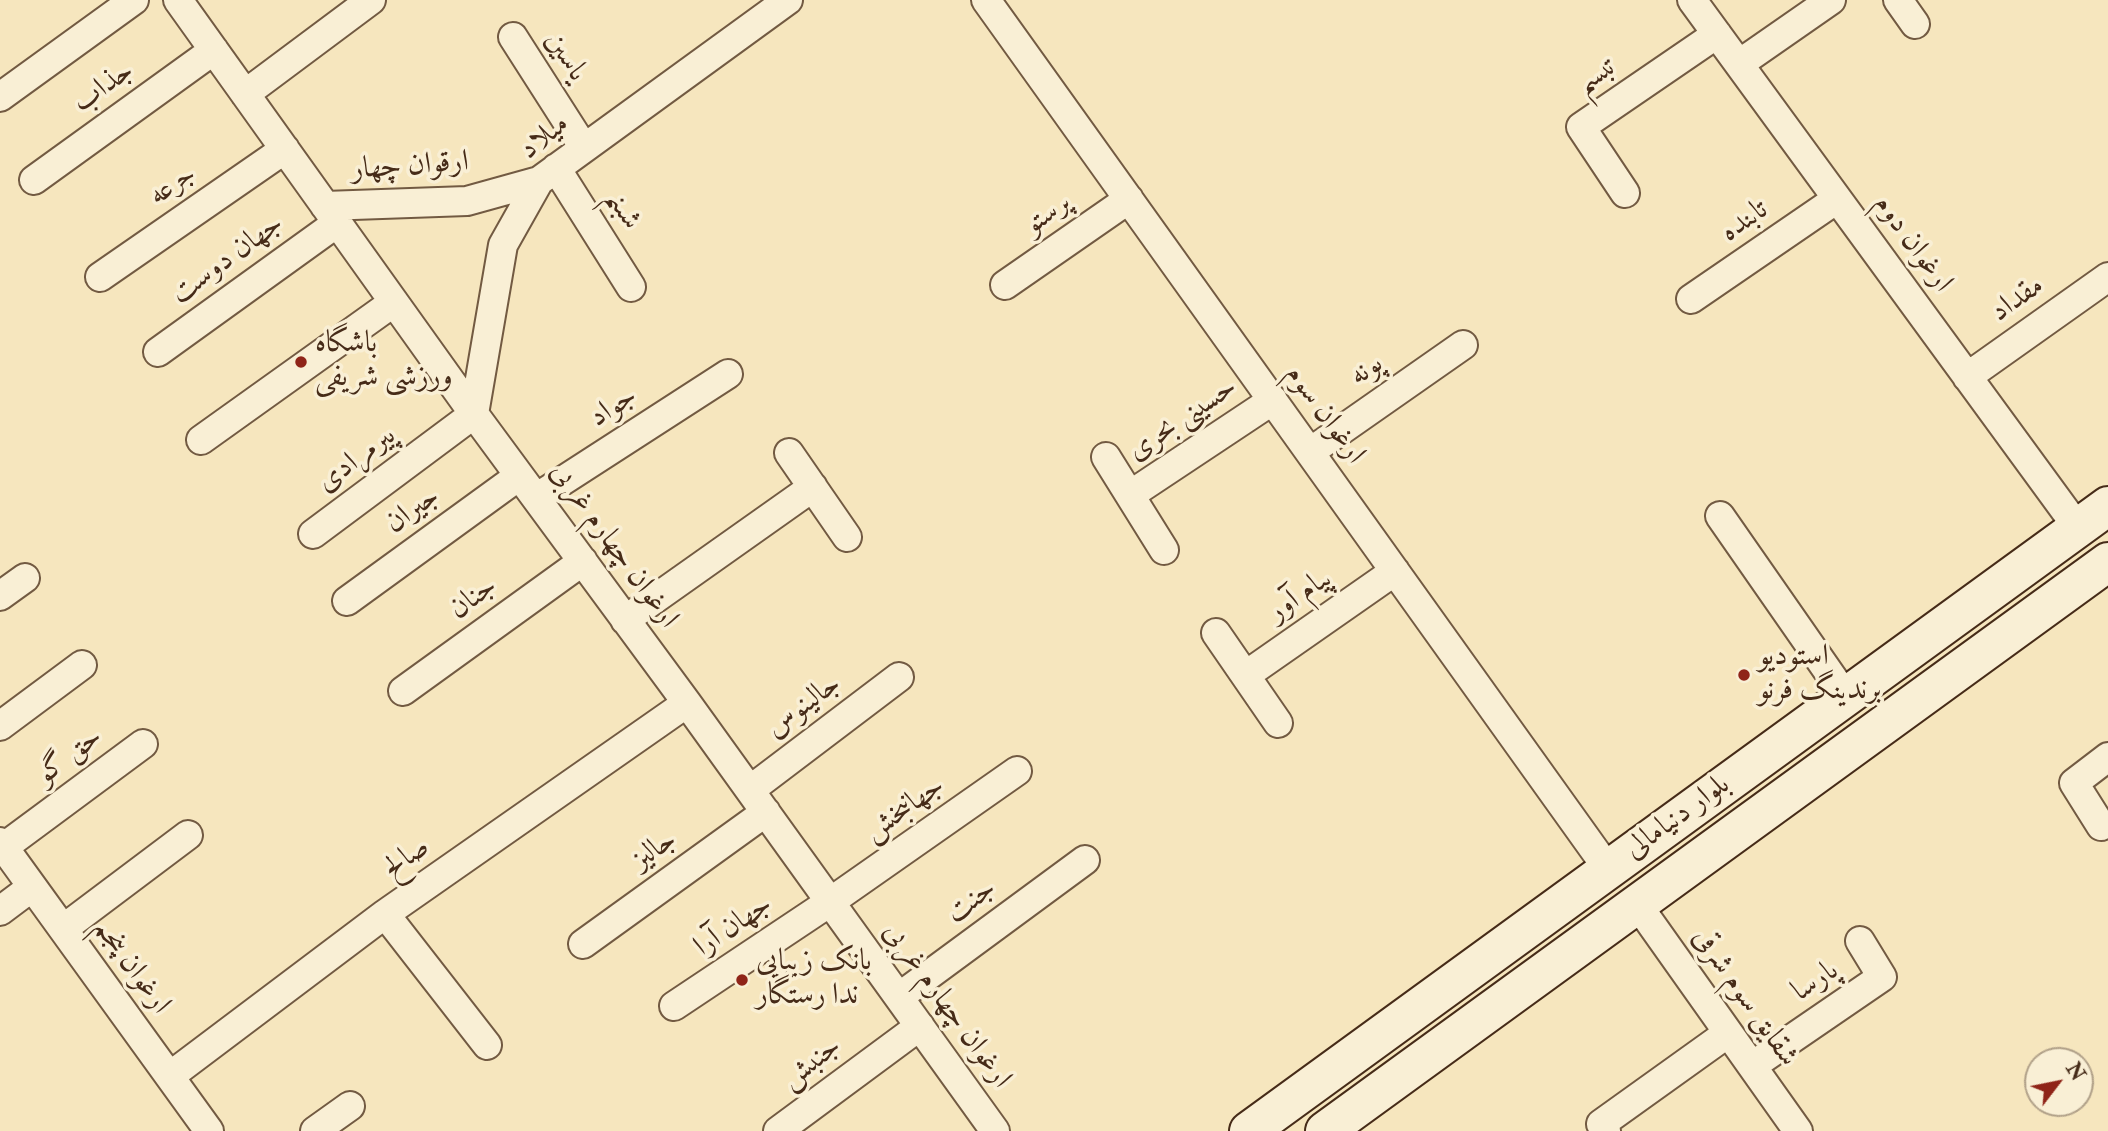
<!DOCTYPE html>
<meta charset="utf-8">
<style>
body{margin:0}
#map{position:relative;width:2108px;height:1131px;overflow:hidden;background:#f6e6be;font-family:"IM FELL Double Pica",serif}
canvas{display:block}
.north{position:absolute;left:2024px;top:1047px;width:70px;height:70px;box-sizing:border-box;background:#f9efd5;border:2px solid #b1a189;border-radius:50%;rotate:58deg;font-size:19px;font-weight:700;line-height:28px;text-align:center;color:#462b18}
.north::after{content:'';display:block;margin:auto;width:24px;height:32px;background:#8f2418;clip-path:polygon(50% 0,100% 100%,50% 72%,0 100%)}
</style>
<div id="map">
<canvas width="2108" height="1131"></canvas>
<div class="north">N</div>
</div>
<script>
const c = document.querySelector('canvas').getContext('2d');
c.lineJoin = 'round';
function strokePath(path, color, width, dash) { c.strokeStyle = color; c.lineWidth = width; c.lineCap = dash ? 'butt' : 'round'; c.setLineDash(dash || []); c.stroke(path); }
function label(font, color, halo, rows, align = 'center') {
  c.font = font + ' "IM FELL Double Pica",Amiri,serif'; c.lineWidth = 7; c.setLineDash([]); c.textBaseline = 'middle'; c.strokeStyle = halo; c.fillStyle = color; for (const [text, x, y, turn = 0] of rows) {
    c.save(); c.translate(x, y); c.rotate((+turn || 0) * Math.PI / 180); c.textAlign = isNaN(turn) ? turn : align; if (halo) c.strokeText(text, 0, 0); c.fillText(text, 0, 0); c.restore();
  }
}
const street = new Path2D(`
 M178 0 474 414 687 703 995 1131
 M986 0 1608 869
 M1692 0 2078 528
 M1898 0 1915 24
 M513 37 584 148
 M1739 64 1831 0
 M245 94 371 0
 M0 97 134 0
 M556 168 631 287
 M34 180 214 50
 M1625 193 1581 127 1717 34
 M325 206 467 201 539 181
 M100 277 285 149
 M1005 285 1129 199
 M1691 299 1837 199
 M158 352 337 223
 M1967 377 2108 277
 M201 440 394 302
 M1310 452 1463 345
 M789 453 847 537
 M1106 457 1164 550
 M1130 495 1273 400
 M536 498 728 374
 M1720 516 1846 697
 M313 534 474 414 503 245 539 181 788 0
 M0 596 25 578
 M347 601 519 476
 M625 620 813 487
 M1216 633 1278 723
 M1246 675 1395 571
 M403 691 583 561
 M0 726 82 665
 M750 790 899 677
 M2101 826 2074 783 2108 757
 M0 842 209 1131
 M4 847 143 744
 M1637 904 1798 1131
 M0 911 32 887
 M385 914 487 1045
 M63 929 188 835
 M583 944 766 812
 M899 997 1085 860
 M674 1006 830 902 1017 771
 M1752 1066 1882 977 1860 941
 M170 1076 385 914 687 703
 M315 1131 350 1106
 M778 1131 920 1026
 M1606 1131 1601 1124 1728 1033`);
const secondary = new Path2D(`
 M1249 1131 2108 506
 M1325 1131 2108 562`);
strokePath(street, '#725a42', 32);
strokePath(secondary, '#462b18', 42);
strokePath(street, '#f9efd5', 28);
strokePath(secondary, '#f9efd5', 38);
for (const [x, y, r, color] of [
 [301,362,7,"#8f2418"],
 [1744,675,7,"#8f2418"],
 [742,980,7,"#8f2418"]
]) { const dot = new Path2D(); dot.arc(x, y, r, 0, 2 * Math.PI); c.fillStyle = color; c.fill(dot); strokePath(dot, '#f9efd5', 2.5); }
label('30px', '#462b18', '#f9efd5', [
 ["یاسین",565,57,57],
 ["تبسم",1597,76,-35],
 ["جذاب",104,88,-36],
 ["میلاد",545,138,-39],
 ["ارقوان چهار",410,167,-4],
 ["جرعه",173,186,-35],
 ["شبنم",622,210,58],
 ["پرستو",1048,215,-35],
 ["تابنده",1745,222,-35],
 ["ارغوان دوم",1912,244,54],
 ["جهان دوست",228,260,-36],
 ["مقداد",2018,300,-35],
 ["پونه",1367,371,-35],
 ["جواد",614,408,-33],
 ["ارغوان سوم",1324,415,54],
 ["حسینی بحری",1183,420,-34],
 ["پیرمرادی",357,460,-37],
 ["جیران",413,511,-36],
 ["ارغوان چهارم غربی",613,546,54],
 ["پیام آور",1301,596,-35],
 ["جنان",474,599,-36],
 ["جالینوس",804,707,-37],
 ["حق گو",70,757,-37],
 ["جهانبخش",905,810,-35],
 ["بلوار دنیامالی",1678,818,-36],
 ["جالیز",655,851,-36],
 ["صالح",407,859,-35],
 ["جنت",972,902,-36],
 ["جهان آرا",734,927,-34],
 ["ارغوان پنجم",131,967,54],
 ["پارسا",1816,982,-34],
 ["شقایق سوم شرقی",1744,998,55],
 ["ارغوان چهارم غربی",946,1006,54],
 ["جنبش",812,1064,-37]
]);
label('30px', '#462b18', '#f9efd5', [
 ["باشگاه",315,345],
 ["ورزشی شریفی",315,379],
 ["استودیو",1758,658],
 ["برندینگ فرنو",1758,692],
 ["بانک زیبایی",756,963],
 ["ندا رستگار",756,997]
], 'left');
</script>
